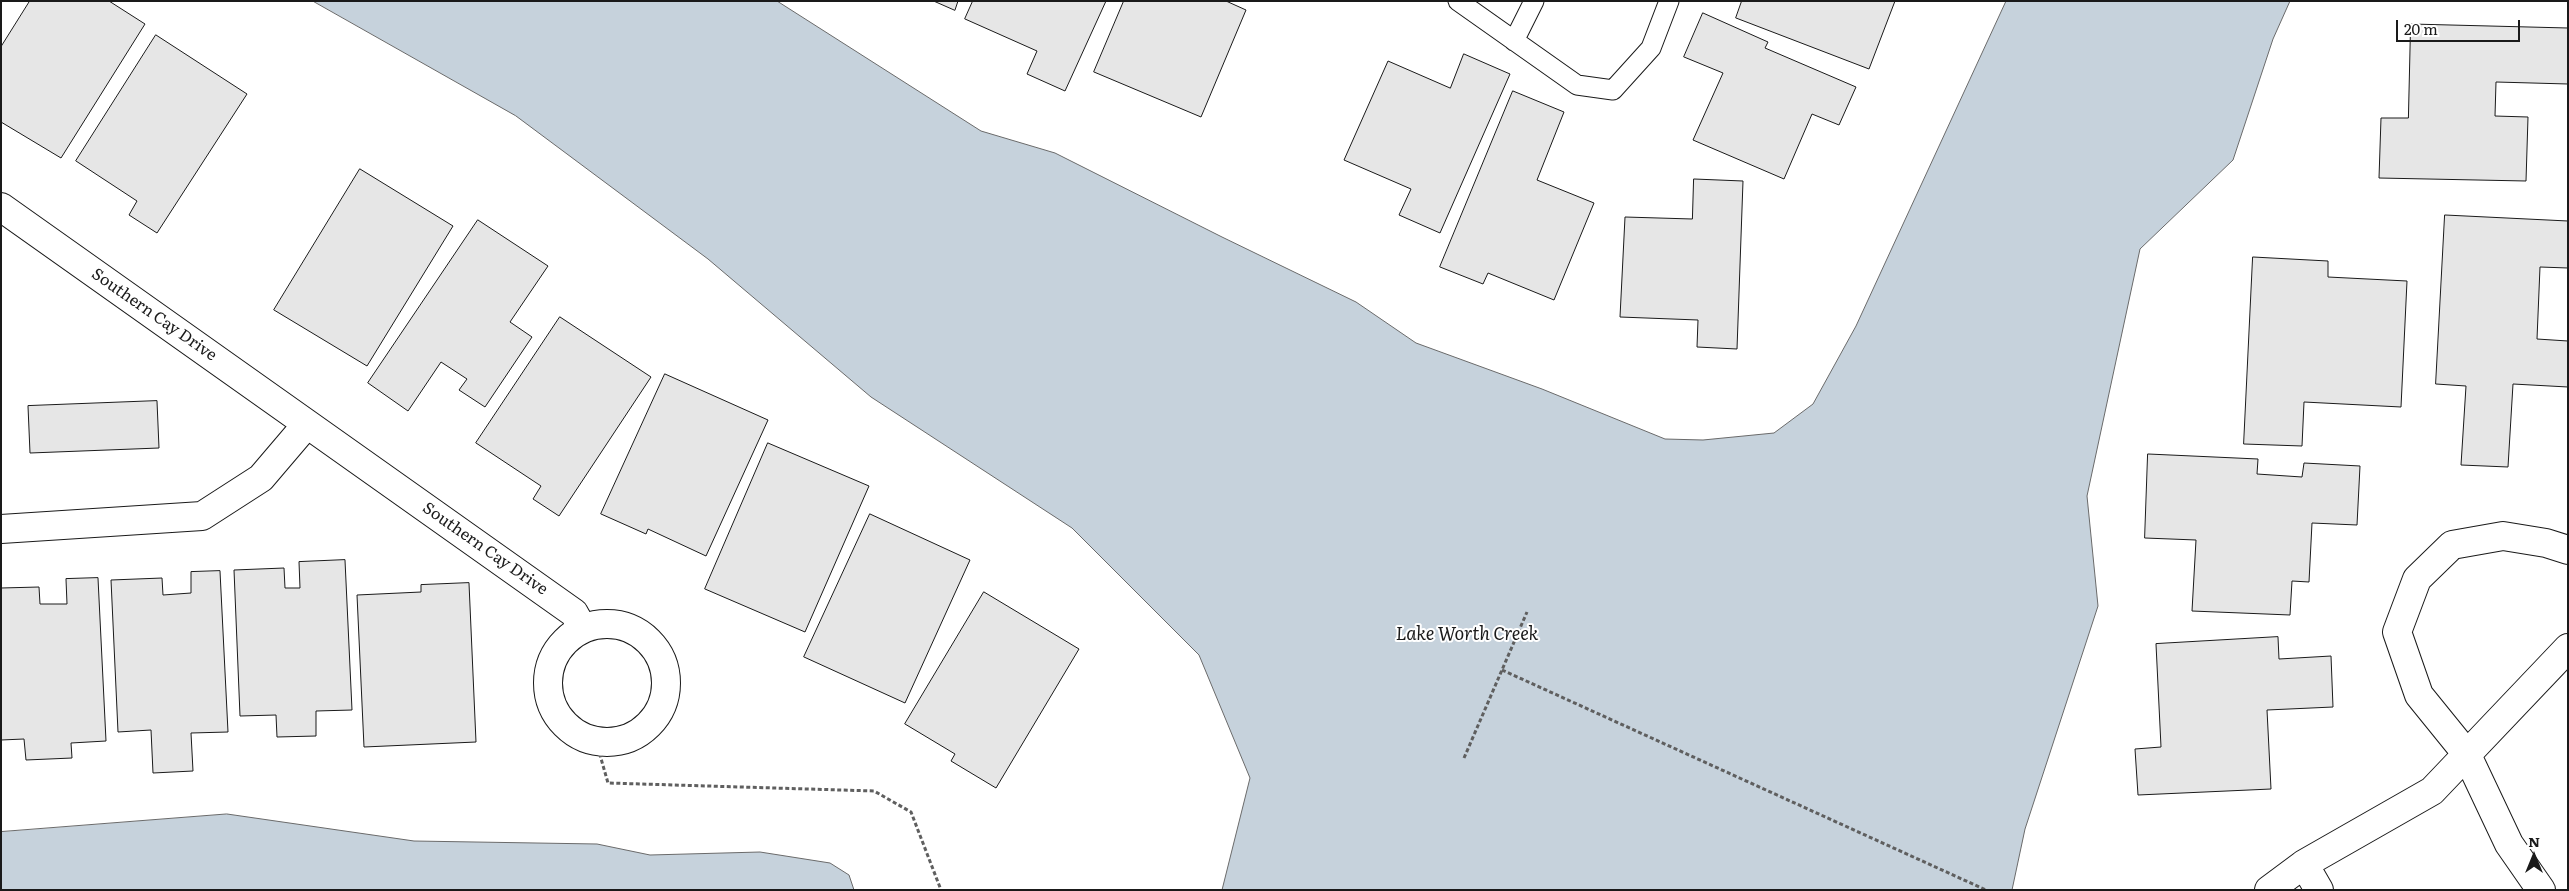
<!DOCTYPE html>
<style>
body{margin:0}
#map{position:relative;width:2569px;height:891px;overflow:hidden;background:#fff;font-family:Literata,serif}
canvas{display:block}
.frame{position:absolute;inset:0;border:2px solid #1a1a1a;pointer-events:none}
.north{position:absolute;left:2509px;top:831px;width:50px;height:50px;-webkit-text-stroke:4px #fff;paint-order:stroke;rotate:0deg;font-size:14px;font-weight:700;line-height:20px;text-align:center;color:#1a1a1a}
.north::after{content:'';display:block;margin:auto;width:18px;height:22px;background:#1a1a1a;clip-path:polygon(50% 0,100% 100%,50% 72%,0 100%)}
.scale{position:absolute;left:2396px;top:20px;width:124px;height:22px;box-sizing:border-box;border:2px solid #1a1a1a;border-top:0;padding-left:6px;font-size:15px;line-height:18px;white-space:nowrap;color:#1a1a1a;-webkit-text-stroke:4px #fff;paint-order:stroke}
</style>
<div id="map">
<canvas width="2569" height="891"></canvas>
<div class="frame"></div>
<div class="north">N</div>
<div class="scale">20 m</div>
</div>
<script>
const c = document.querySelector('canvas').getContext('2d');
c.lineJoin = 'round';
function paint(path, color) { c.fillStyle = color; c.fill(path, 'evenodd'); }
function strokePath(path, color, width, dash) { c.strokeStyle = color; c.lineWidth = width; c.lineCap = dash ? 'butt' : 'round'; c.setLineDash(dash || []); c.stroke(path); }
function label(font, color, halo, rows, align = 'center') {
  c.font = font + ' Literata,serif'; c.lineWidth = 4; c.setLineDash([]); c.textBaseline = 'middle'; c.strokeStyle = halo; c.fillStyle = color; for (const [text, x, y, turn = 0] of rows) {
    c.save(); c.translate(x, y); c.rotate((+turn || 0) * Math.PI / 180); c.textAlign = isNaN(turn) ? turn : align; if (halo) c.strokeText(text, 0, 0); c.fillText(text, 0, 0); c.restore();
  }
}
const water = new Path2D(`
 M313 1H777L981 131 1055 153 1222 237 1356 302 1416 343 1542 389 1665 439 1703 440 1774 433 1813 404 1856 326 2006 1H2290L2273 39 2233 160 2140 249 2087 496 2098 606 2025 829 2012 890H1222L1250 778 1199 655 1072 528 871 397 708 259 516 116Z
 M227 814 414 841 597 844 650 855 760 852 830 863 849 875 854 890H1V832Z`);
paint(water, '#c6d2dc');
strokePath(water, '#6a6a6a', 1);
const building = new Path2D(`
 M30 1H109L145 24 61 158 1 122V47Z
 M934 1H958L955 10Z
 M973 1H1106L1065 91 1027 74 1037 51 965 19Z
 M1124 1H1226L1246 10 1201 117 1094 72Z
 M1742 1H1895L1869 69 1736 18Z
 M1703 13 1768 42 1765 48 1856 87 1839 125 1812 114 1784 179 1693 140 1723 73 1684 57Z
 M2411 24 2568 28V84L2496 82 2495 116 2528 117 2526 181 2379 178 2381 118H2408Z
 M156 35 247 94 157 233 129 215 137 201 76 161Z
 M1464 54 1510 74 1440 233 1399 215 1411 189 1344 160 1388 61 1450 88Z
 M1513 91 1564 112 1537 180 1594 203 1554 300 1488 273 1483 284 1440 267Z
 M360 169 453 226 367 366 274 310Z
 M1694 179 1743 181 1737 349 1697 347 1698 320 1620 317 1625 217 1692 219Z
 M2445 215 2568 221V268L2540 267 2537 339 2568 341V387L2513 384 2508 467 2461 465 2466 386 2436 384Z
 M478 220 548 266 510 322 532 337 485 407 459 390 467 379 441 362 408 411 368 383Z
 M2253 257 2328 261V277L2407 281 2401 407 2304 402 2302 446 2244 444Z
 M560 317 651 377 559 516 533 499 541 486 476 443Z
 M665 374 768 420 706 556 648 529 646 534 601 514Z
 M157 401 159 448 30 453 28 406Z
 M768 443 869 486 805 632 705 589Z
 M2148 454 2258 459 2257 474 2302 477 2304 463 2360 466 2357 525 2312 523 2309 582 2292 581 2290 615 2192 611 2196 540 2145 538Z
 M870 514 970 560 905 703 804 657Z
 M345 560 352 710 316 711V736L277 737 276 715 240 716 234 570 284 568 285 588H300L299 562Z
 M220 571 228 732 191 733 193 771 153 773 151 730 118 732 111 580 162 578 163 595 191 593V572Z
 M98 578 106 741 71 743 72 758 26 760 24 739 1 740V588L39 587 40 604H67L66 579Z
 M469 583 476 742 364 747 357 595 421 592V585Z
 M984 592 1079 649 996 788 951 761 955 754 905 724Z
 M2278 637 2279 659 2331 656 2333 707 2267 710 2271 789 2138 795 2135 749 2161 747 2156 644Z`);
paint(building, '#e6e6e6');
strokePath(building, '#1a1a1a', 1);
const service = new Path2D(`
 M1458 1 1577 85 1613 90 1651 48 1669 1
 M1514 41 1534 1`);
const minor = new Path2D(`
 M1 207 574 613 583 629
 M1 529 202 516 261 478 307 424
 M548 683a59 59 0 1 1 118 0a59 59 0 1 1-118 0Z
 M2304 864 2319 890
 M2269 890 2304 864 2432 791 2568 648
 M2541 890 2509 844 2466 753 2419 695 2397 632 2417 579 2452 545 2503 536 2546 543 2568 550`);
strokePath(service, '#1a1a1a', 21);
strokePath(minor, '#1a1a1a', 30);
strokePath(new Path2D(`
 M1502 670 1986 890
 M596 741 608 783 874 791 911 812 941 890
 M1464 758 1527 612`), '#5f5f5f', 3, [4, 2.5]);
strokePath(service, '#fff', 19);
strokePath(minor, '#fff', 28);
label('16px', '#1a1a1a', '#fff', [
 ["Southern Cay Drive",154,315,35],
 ["Southern Cay Drive",485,549,35]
]);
label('italic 18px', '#1a1a1a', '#fff', [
 ["Lake Worth Creek",1467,635]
]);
</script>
